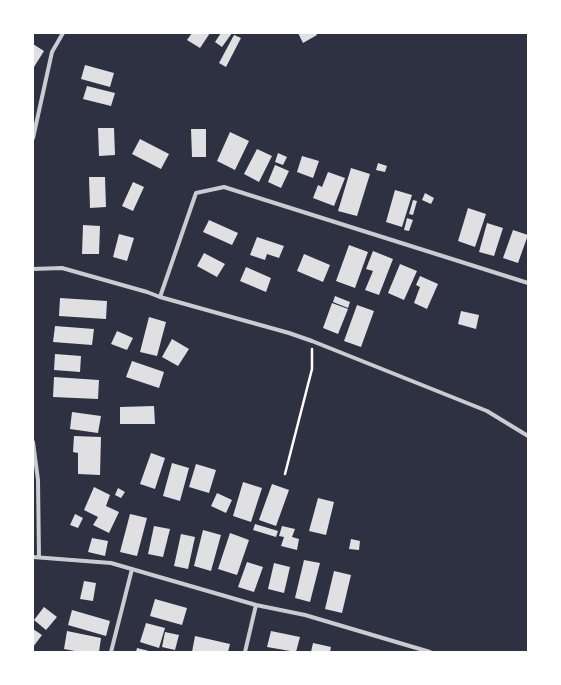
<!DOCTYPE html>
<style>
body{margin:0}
#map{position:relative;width:561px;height:685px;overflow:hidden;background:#2d3142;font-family:"Titillium Web",sans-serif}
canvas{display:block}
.frame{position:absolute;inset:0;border:34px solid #fff;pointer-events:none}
</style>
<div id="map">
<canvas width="561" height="685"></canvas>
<div class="frame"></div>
</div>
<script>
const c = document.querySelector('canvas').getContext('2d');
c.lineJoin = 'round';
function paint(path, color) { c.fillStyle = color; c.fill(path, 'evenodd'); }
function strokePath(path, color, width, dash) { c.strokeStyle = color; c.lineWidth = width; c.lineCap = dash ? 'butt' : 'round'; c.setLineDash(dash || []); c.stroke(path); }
paint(new Path2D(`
 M192 33H210L200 48 187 40Z
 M221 33H232L222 47 215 42Z
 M298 33H316L317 35 303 43Z
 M234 35 241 38 226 67 219 63Z
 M33 44 44 51 34 67 33 66Z
 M85 65 114 73 110 87 81 79Z
 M87 86 115 93 111 106 83 99Z
 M98 128H114L115 155 99 156Z
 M191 129H206V157H192Z
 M230 132 249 141 235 170 217 161Z
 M140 139 169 154 161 169 132 154Z
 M257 149 272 156 259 182 244 174Z
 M278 153 287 157 283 165 275 162Z
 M302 156 319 161 313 178 297 172Z
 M378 163 387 166 385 172 376 170Z
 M275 165 289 171 281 188 268 182Z
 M351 168 370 174 357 216 338 211Z
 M328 172 345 178 334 206 313 198 318 185 322 187Z
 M89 177H105L106 207 90 208Z
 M133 182 144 187 133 211 122 206Z
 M395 190 412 195 402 227 386 222Z
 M425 193 434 198 431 204 422 200Z
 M413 200 417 201 413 215 409 214Z
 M468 208 486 214 475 247 458 241Z
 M407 218 413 220 409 231 404 230Z
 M209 220 238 233 232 245 203 232Z
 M487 223 503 228 494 256 479 252Z
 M83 225 100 226 99 254H82Z
 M513 230 528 235 518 263 503 258Z
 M119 234 134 238 127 261 113 257Z
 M257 237 284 246 279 258 267 254 265 260 250 255Z
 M349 245 368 252 355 288 336 281Z
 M373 251 393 259 379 295 365 290 373 271 366 269Z
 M204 253 225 264 217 277 197 266Z
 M304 254 330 265 323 282 297 271Z
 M400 264 417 271 404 300 388 293Z
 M246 267 271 278 266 292 240 281Z
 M420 276 438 284 427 309 414 303 420 287 416 285Z
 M335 296 350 302 348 308 333 302Z
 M60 298 107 301 106 319 59 316Z
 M332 303 348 309 338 334 323 328Z
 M357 305 374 311 361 347 344 341Z
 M461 311 479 315 476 329 458 324Z
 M149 317 166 322 157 356 140 352Z
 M55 326 94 329 92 345 53 342Z
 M117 331 133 338 127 350 111 344Z
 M172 339 189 349 178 366 162 357Z
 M55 354 81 356 80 372 54 370Z
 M132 361 164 372 159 388 126 377Z
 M54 377 99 380 98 399 53 397Z
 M154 406 155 424H120V407Z
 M72 412 101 416 98 433 70 429Z
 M74 436 101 437 100 475 78 474V453L73 452Z
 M151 453 165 458 155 489 140 484Z
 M172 463 189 468 180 501 163 496Z
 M196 464 216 470 209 493 189 487Z
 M243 482 262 488 251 522 233 516Z
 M272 484 289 490 276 526 259 520Z
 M94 487 110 495 106 506 119 512 109 533 93 525 98 517 84 510Z
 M118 488 125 492 121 498 115 495Z
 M217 493 232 500 226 513 211 506Z
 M318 498 334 502 326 535 309 531Z
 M75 514 83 518 78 528 70 525Z
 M130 514 147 518 137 556 120 552Z
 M255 524 278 531 276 537 253 530Z
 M154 526 170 529 163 557 148 554Z
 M282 526 295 529 292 537 299 539 297 550 281 546 284 537 279 536Z
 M203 530 221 535 211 571 194 566Z
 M230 533 249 540 237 575 218 569Z
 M181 534 195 537 188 569 174 566Z
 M92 538 108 541 105 556 88 552Z
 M351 539 360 541 359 550 349 549Z
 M304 560 320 563 310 602 295 598Z
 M247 562 263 567 254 592 238 587Z
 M274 563 290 567 284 593 268 589Z
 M334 571 351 575 342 613 325 609Z
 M84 581 96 583 93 601 80 599Z
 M155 599 187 608 182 625 150 616Z
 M44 607 57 617 46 630 34 620Z
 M72 610 110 621 106 636 68 625Z
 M146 623 165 628 159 648 140 642Z
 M33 629 42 635 33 647Z
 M67 631 101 638 99 652H80L64 649Z
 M271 631 300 637 296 652 267 647Z
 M165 632 179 635 175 650 162 647Z
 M195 636 230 644 228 652H192Z
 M313 643 331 647 330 652H311Z
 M137 648 149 651V652H136Z`), '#e0e0e3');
strokePath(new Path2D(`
 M285 474 312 369V349`), '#fff', 2.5);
strokePath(new Path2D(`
 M33 138 52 52 63 33
 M33 269 62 268 147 292 160 297 289 333 312 341 487 411 528 436
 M160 297 196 193 224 187 528 283
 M33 442 38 480 39 557
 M33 557 111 563 256 605 305 615 430 652
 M111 652 132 569
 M245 652 256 605`), '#caccd0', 4);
</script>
